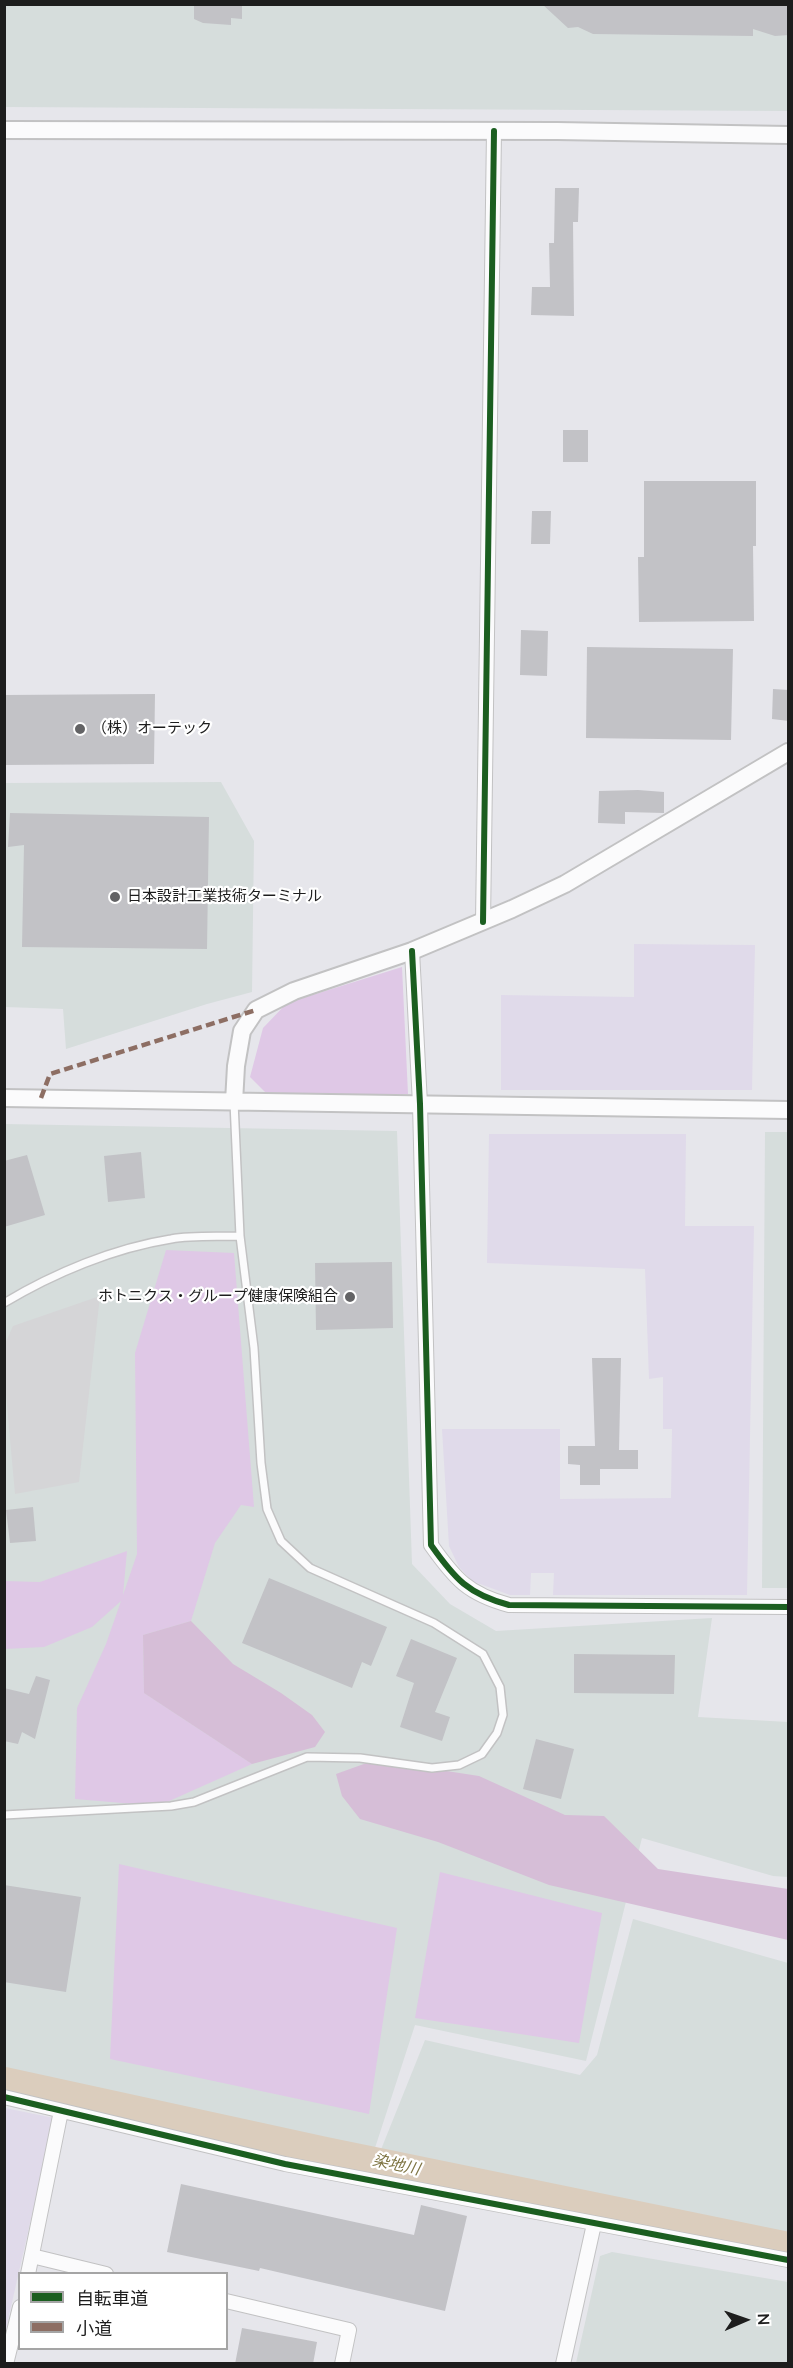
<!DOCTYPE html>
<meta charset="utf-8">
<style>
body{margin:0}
#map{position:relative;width:793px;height:2368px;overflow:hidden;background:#e6e6eb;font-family:"Nunito Sans","Noto Sans JP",sans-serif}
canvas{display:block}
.frame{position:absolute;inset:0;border:6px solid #1d1d1d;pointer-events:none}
.legend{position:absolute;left:18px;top:2272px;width:210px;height:78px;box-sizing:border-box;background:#fff;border:2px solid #a5a5a5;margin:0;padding:8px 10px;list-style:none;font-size:18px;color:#1d1d1d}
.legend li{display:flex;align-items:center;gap:12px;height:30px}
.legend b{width:30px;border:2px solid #a5a5a5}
.north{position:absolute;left:715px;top:2290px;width:60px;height:60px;-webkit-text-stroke:4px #fff;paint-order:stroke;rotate:88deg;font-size:16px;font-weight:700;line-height:24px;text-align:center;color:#1d1d1d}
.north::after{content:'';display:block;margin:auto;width:21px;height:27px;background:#1d1d1d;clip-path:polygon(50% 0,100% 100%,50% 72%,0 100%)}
</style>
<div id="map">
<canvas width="793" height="2368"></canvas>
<div class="frame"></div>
<ul class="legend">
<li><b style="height:8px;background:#1b5e20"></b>自転車道</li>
<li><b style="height:8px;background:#8d6e63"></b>小道</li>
</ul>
<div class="north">N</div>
</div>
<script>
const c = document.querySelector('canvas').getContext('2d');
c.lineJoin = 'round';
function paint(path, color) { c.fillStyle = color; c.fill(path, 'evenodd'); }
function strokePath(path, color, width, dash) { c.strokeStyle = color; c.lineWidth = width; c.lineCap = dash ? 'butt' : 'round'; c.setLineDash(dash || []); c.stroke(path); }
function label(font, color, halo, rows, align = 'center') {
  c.font = font + ' "Nunito Sans","Noto Sans JP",sans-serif'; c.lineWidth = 4.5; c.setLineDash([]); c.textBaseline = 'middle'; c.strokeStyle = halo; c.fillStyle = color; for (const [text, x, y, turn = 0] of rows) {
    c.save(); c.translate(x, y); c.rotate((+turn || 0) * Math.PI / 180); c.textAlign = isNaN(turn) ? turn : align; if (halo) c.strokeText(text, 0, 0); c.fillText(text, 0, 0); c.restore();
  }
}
paint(new Path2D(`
 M5 5H788V111L5 107Z
 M221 782 254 841 252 992 207 1004 66 1049 63 1009 5 1007V783Z
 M5 1124 397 1131 412 1564 450 1604 496 1631 712 1618 698 1717 788 1722V1877L773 1876 642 1838 586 2061 415 2025 374 2151 5 2074Z
 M765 1132H788V1588H762Z
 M633 1919 788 1963V2242L378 2157 425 2040 580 2075 597 2055Z
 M612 2252 788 2282V2363H576L600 2256Z`), '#d6dddc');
paint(new Path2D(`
 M634 944 755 945 752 1090H501V995L634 997Z
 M489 1134H686L685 1226H754L747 1595H553L554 1573H531L530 1595H510L472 1581 459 1567 449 1546 442 1429H560V1499L671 1498 672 1429H663V1377L649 1379 645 1269 487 1263Z
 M5 2108 54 2118 5 2333Z`), '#e0daea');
paint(new Path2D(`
 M402 967 408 1094 268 1095 250 1077 263 1028 287 1003Z
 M166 1250 234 1253 254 1507 241 1505 215 1543 191 1621 143 1635 144 1693 252 1764 158 1806 75 1799 77 1708 106 1644 121 1601 92 1627 44 1647 5 1649 4 1581 40 1582 127 1551 123 1595 137 1554 135 1353Z
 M119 1864 397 1928 369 2114 110 2059Z
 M440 1872 602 1913 579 2043 415 2018Z`), '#dfc8e6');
paint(new Path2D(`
 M191 1621 233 1664 281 1693 312 1715 325 1732 315 1747 252 1764 144 1693 143 1635Z
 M375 1760 479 1776 565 1815 604 1816 658 1869 788 1889V1940L549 1885 438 1842 360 1819 342 1796 336 1774Z`), '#d6bed7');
paint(new Path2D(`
 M100 1296 79 1482 15 1494 5 1383V1344L13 1326Z`), '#d5d5d7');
strokePath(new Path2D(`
 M4 2083 325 2153 788 2248`), '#dbcdbd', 32);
paint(new Path2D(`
 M194 4H242V19L231 18V25L203 23 194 19Z
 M542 4H789V35L775 36 753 29V36L593 34 578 27 568 28Z
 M555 188H579L578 222H573L574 316 531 315 532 287H550L549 243H554Z
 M563 430H588V462H563Z
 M644 481H756V546H753L754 621 639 622 638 557H644Z
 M532 511H551L550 544H531Z
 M521 630 548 631 547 676 520 675Z
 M587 647 733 649 731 740 586 738Z
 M773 689 789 690V721L772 719Z
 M155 694 154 764 4 765V695Z
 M638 790 664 792V813L625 812V824L598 823 599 791Z
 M10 813 209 817 207 949 22 947 24 845 8 847Z
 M141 1152 145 1198 108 1202 104 1156Z
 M27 1155 45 1215 4 1227V1161Z
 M392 1262 393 1328 316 1330 315 1263Z
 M592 1358H621L619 1450H638V1469H600V1485H580V1465L568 1464V1446H595Z
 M33 1507 36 1541 10 1543 6 1510Z
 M269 1578 387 1627 371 1666 362 1662 352 1688 242 1643Z
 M411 1639 457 1658 435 1712 450 1717 442 1741 400 1727 414 1683 396 1676Z
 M574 1654 675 1655 674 1694 574 1693Z
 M36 1676 50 1680 35 1739 22 1732 18 1744 4 1741V1688L29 1694Z
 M536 1739 574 1749 561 1799 523 1789Z
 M4 1885 81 1897 66 1992 4 1982Z
 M181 2184 414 2235 421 2205 467 2216 445 2311 260 2268 259 2271 167 2252Z
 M242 2328 317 2342 313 2364H235Z`), '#c2c2c6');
const service = new Path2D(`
 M4 1303C54 1273 114 1248 171 1239 193 1235 217 1237 240 1236
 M4 1815 171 1806 194 1802 307 1757 360 1758 432 1768 459 1765 482 1754 497 1733 503 1715 500 1687 483 1654 434 1623 310 1568 281 1541 267 1509 261 1463 254 1348 240 1236 234 1102`);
const minor = new Path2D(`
 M483 922 494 131
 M412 951 420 1104 431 1545C455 1579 468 1594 509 1605L788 1607
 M4 2097 285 2164 788 2260
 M32 2256 106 2274
 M28 2274 61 2111
 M226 2301 349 2330 342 2364
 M6 2364 20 2307
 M563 2364 594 2224`);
const tertiary = new Path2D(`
 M4 130 557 131 788 135
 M4 1098 788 1110
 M234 1102 236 1066 242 1031 256 1010 294 991 412 951 512 909 565 884 788 752`);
strokePath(service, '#c2c2c3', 10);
strokePath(minor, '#c2c2c3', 16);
strokePath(tertiary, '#c2c2c3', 20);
strokePath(service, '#fbfbfc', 7);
strokePath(minor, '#fbfbfc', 14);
strokePath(tertiary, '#fbfbfc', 16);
strokePath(new Path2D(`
 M41 1098 50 1074 256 1010`), '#8d6e63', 4.5, [9, 4.5]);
strokePath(new Path2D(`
 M483 922 494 131
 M412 951 420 1104 431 1545C455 1579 468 1594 509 1605L788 1607
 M4 2097 285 2164 788 2260`), '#1b5e20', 6);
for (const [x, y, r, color] of [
 [80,729,6,"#636365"],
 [115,897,6,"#636365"],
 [350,1297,6,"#636365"]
]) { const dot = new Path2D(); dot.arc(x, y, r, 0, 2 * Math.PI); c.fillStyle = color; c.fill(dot); strokePath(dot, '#fff', 2); }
label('15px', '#1d1d1d', '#fff', [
 ["（株）オーテック",92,729],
 ["日本設計工業技術ターミナル",127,897],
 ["ホトニクス・グループ健康保険組合",338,1297,"right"]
], 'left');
label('italic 16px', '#7e7443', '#fff', [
 ["染地川",396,2166,12]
]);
</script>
